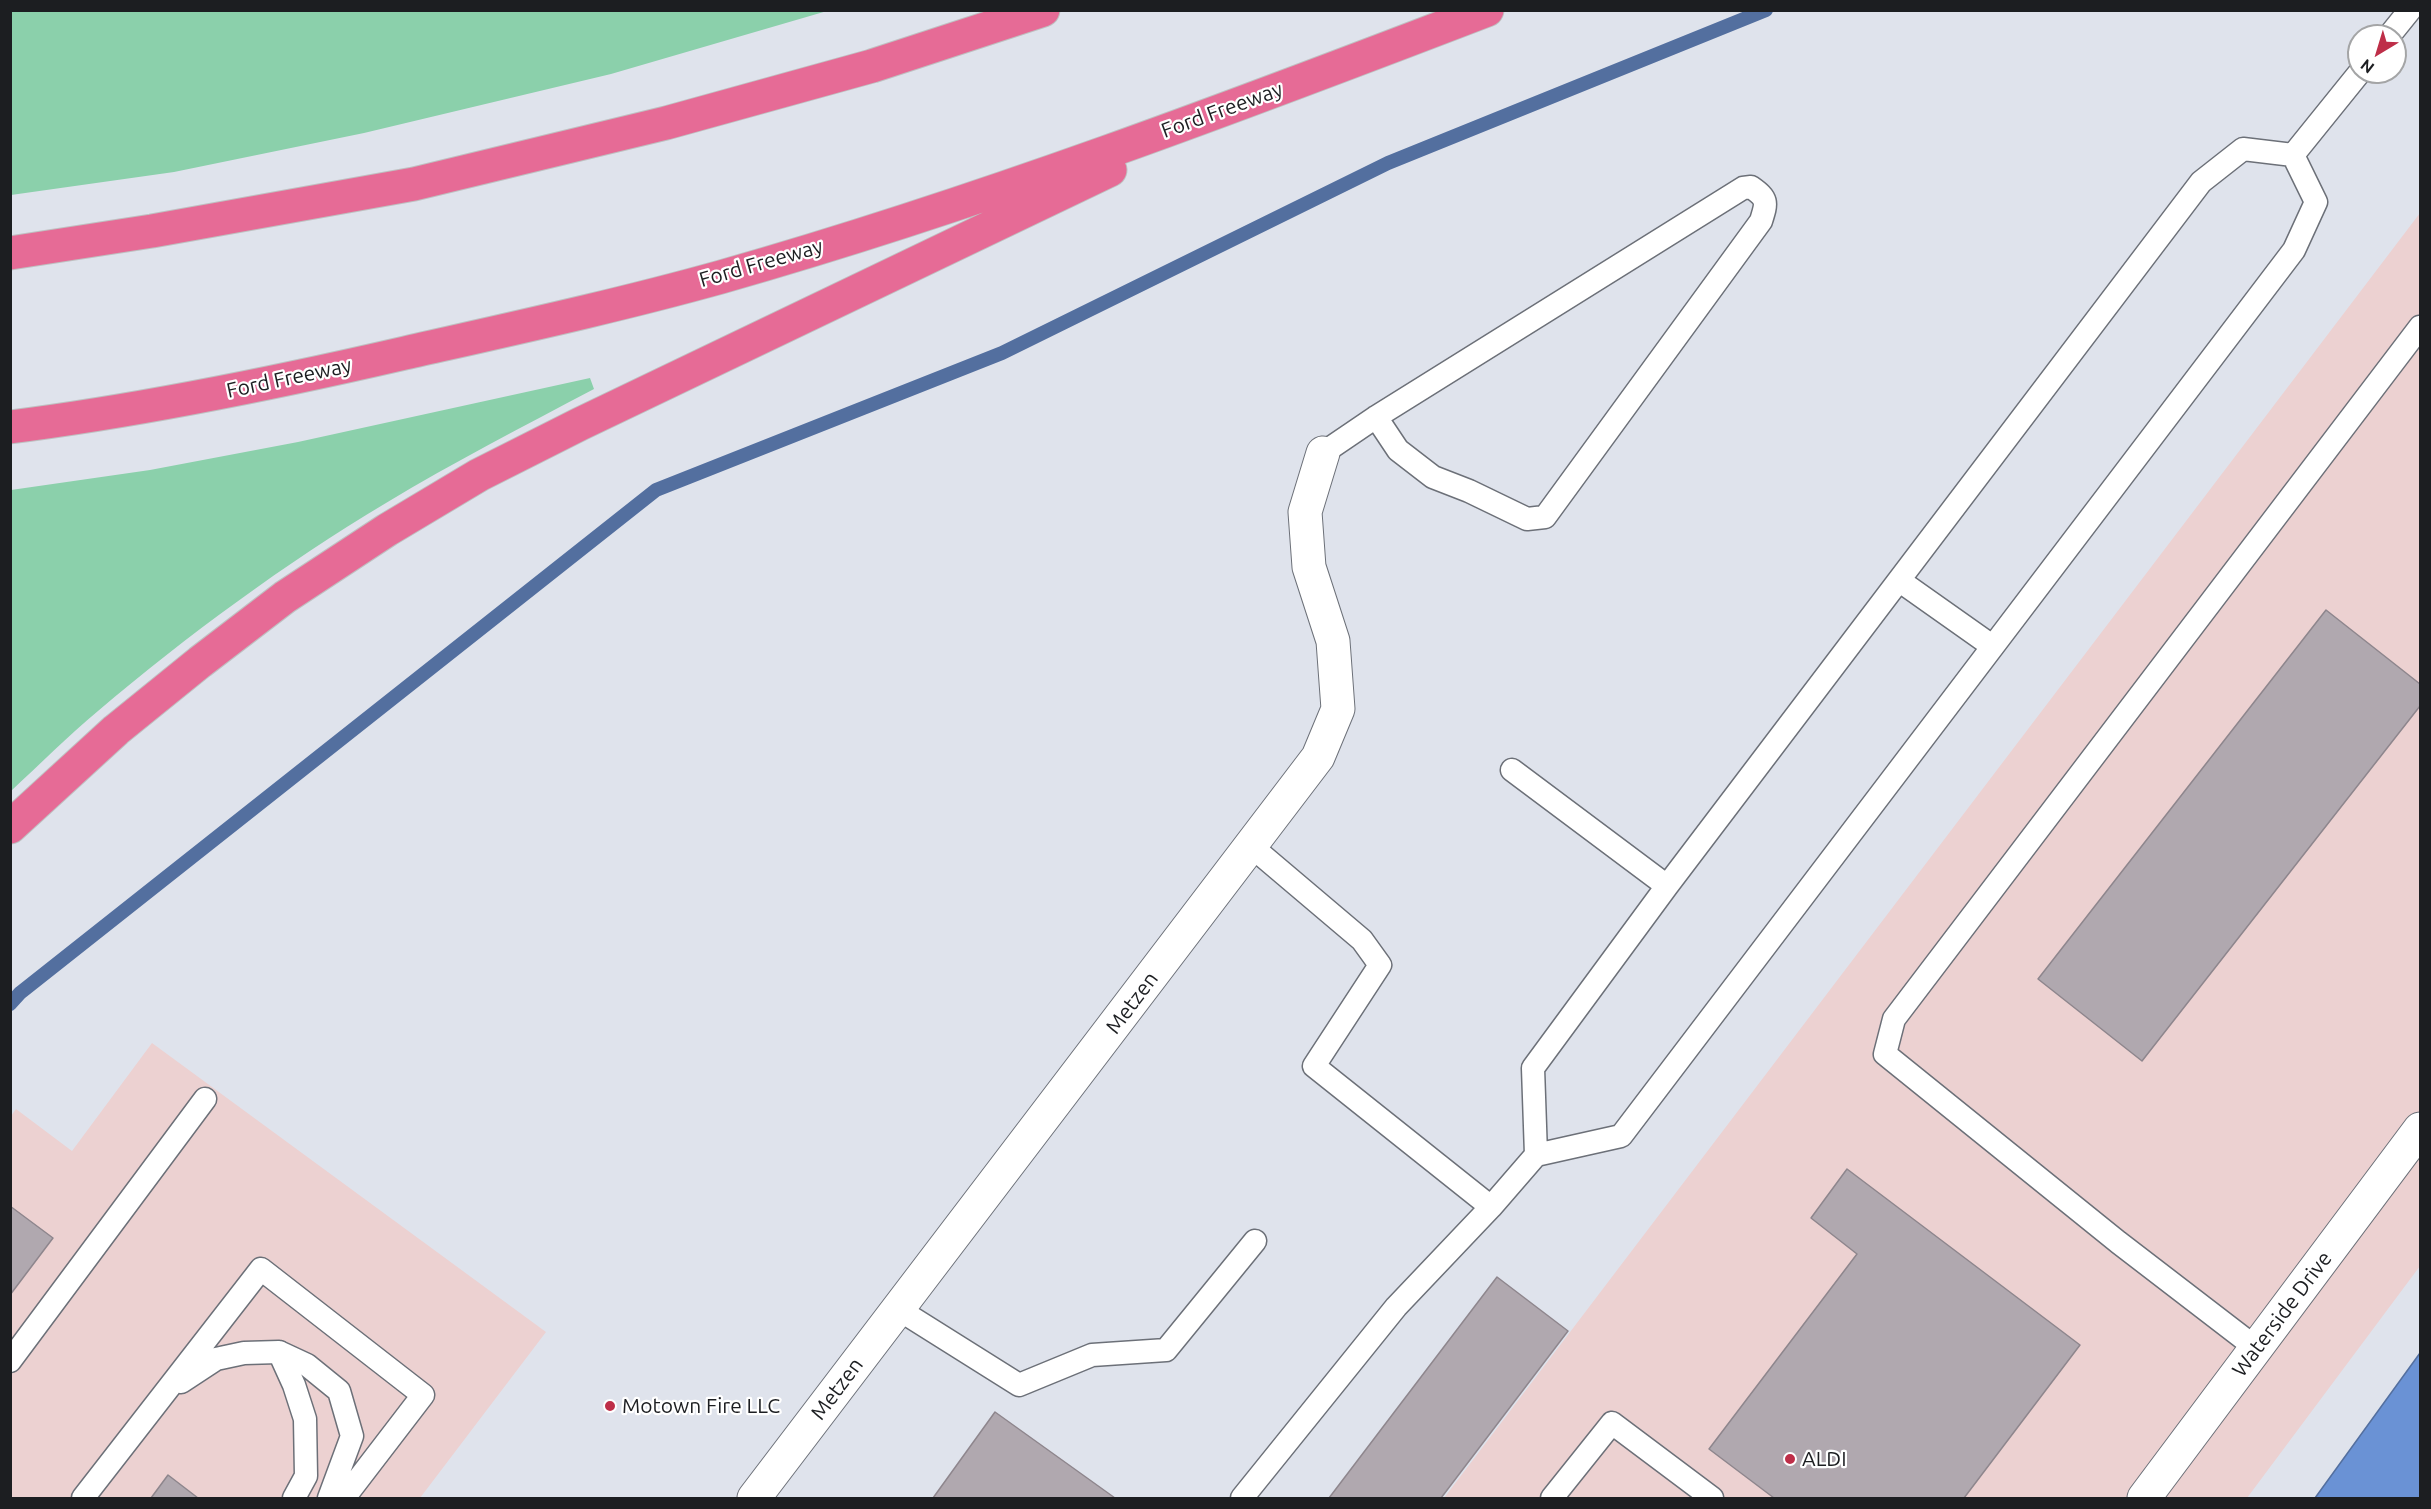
<!DOCTYPE html>
<style>
body{margin:0}
#map{position:relative;width:2431px;height:1509px;overflow:hidden;background:#dfe3ec;font-family:Ubuntu,sans-serif}
canvas{display:block}
.frame{position:absolute;inset:0;border:12px solid #1c1e21;pointer-events:none}
.north{position:absolute;left:2347px;top:24px;width:60px;height:60px;box-sizing:border-box;background:#fff;border:2px solid #a4a5a6;border-radius:50%;rotate:218deg;font-size:16px;font-weight:700;line-height:24px;text-align:center;color:#1c1e21}
.north::after{content:'';display:block;margin:auto;width:21px;height:27px;background:#be2e48;clip-path:polygon(50% 0,100% 100%,50% 72%,0 100%)}
</style>
<div id="map">
<canvas width="2431" height="1509"></canvas>
<div class="frame"></div>
<div class="north">N</div>
</div>
<script>
const c = document.querySelector('canvas').getContext('2d');
c.lineJoin = 'round';
function paint(path, color) { c.fillStyle = color; c.fill(path, 'evenodd'); }
function strokePath(path, color, width, dash) { c.strokeStyle = color; c.lineWidth = width; c.lineCap = dash ? 'butt' : 'round'; c.setLineDash(dash || []); c.stroke(path); }
function label(font, color, halo, rows, align = 'center') {
  c.font = font + ' Ubuntu,sans-serif'; c.lineWidth = 4.5; c.setLineDash([]); c.textBaseline = 'middle'; c.strokeStyle = halo; c.fillStyle = color; for (const [text, x, y, turn = 0] of rows) {
    c.save(); c.translate(x, y); c.rotate((+turn || 0) * Math.PI / 180); c.textAlign = isNaN(turn) ? turn : align; if (halo) c.strokeText(text, 0, 0); c.fillText(text, 0, 0); c.restore();
  }
}
paint(new Path2D(`
 M2420 213V1266L2247 1498H1444Z
 M152 1043 546 1332 420 1498H11V1116L16 1109 72 1151Z`), '#ecd1d1');
paint(new Path2D(`
 M10 11 11 10 827 11 611 74 364 133 174 172 11 195Z
 M590 378 594 389C524 426 454 462 386 503 284 564 188 635 98 711 68 736 40 764 11 791V490L150 470 298 442Z`), '#8bd0ab');
const water = new Path2D(`
 M2420 1353V1498H2315Z`);
paint(water, '#6a92d5');
strokePath(water, '#536f9f', 1.5);
strokePath(new Path2D(`
 M10 1004 20 993 656 490 1002 353 1388 163 1766 10`), '#536f9f', 14);
const building = new Path2D(`
 M2326 610 2420 684V706L2142 1061 2038 979Z
 M1847 1169 2080 1345 1964 1498H1774L1709 1449 1857 1254 1811 1218Z
 M10 1206 53 1238 10 1295Z
 M1497 1277 1568 1331 1441 1498H1329Z
 M995 1412 1115 1498H933Z
 M168 1475 198 1498H151Z`);
paint(building, '#b0a8af');
strokePath(building, '#8e868d', 1.5);
const service = new Path2D(`
 M2389 36 2410 10
 M2293 155 2360 72
 M1323 453 1376 417 1743 188 1751 187C1768 199 1767 202 1761 221L1545 517 1527 519 1469 491 1433 477 1398 450 1376 417
 M1900 581 1992 646
 M1512 770 1667 886
 M1491 1207 1536 1155 1533 1068 1667 886 2201 182 2243 149 2293 155 2316 202 2294 250 1621 1136 1536 1155
 M898 1309 1019 1385 1092 1355 1166 1350 1255 1241
 M2256 1348 2118 1242 1885 1054 1894 1019 2420 327
 M279 1352 307 1365 339 1391 352 1436 329 1498
 M10 1361 205 1099
 M181 1382 216 1359 244 1353 279 1352 294 1385 305 1419 306 1476 294 1498
 M83 1498 261 1269 423 1395 344 1498
 M1242 1498 1396 1307 1491 1207 1314 1066 1380 965 1362 940 1251 846
 M1552 1498 1612 1423 1712 1498`);
const minor = new Path2D(`
 M754 1498 1318 757 1338 709 1333 641 1309 567 1305 512 1323 453
 M2144 1498 2420 1129`);
const motorway = new Path2D(`
 M10 253 152 231 414 184 666 123 872 66 1043 10
 M10 427C144 410 275 383 405 353 511 329 617 306 721 277 981 203 1234 107 1487 10
 M10 827 116 730 200 662 285 597 387 530 479 475 580 424 1110 170`);
strokePath(service, '#6c7078', 25);
strokePath(minor, '#6c7078', 35);
strokePath(motorway, '#bfc0c1', 35);
strokePath(service, '#fff', 22);
strokePath(minor, '#fff', 33);
strokePath(motorway, '#e66b96', 33);
for (const [x, y, r, color] of [
 [610,1406,6,"#be2e48"],
 [1790,1459,6,"#be2e48"]
]) { const dot = new Path2D(); dot.arc(x, y, r, 0, 2 * Math.PI); c.fillStyle = color; c.fill(dot); strokePath(dot, '#fff', 2); }
label('21px', '#1c1e21', '#fff', [
 ["Ford Freeway",1222,110,-20],
 ["Ford Freeway",761,263,-16],
 ["Ford Freeway",289,378,-12],
 ["Metzen",1132,1003,-53],
 ["Waterside Drive",2282,1314,-53],
 ["Metzen",837,1389,-53]
]);
label('21px', '#1c1e21', '#fff', [
 ["Motown Fire LLC",622,1406],
 ["ALDI",1802,1459]
], 'left');
</script>
